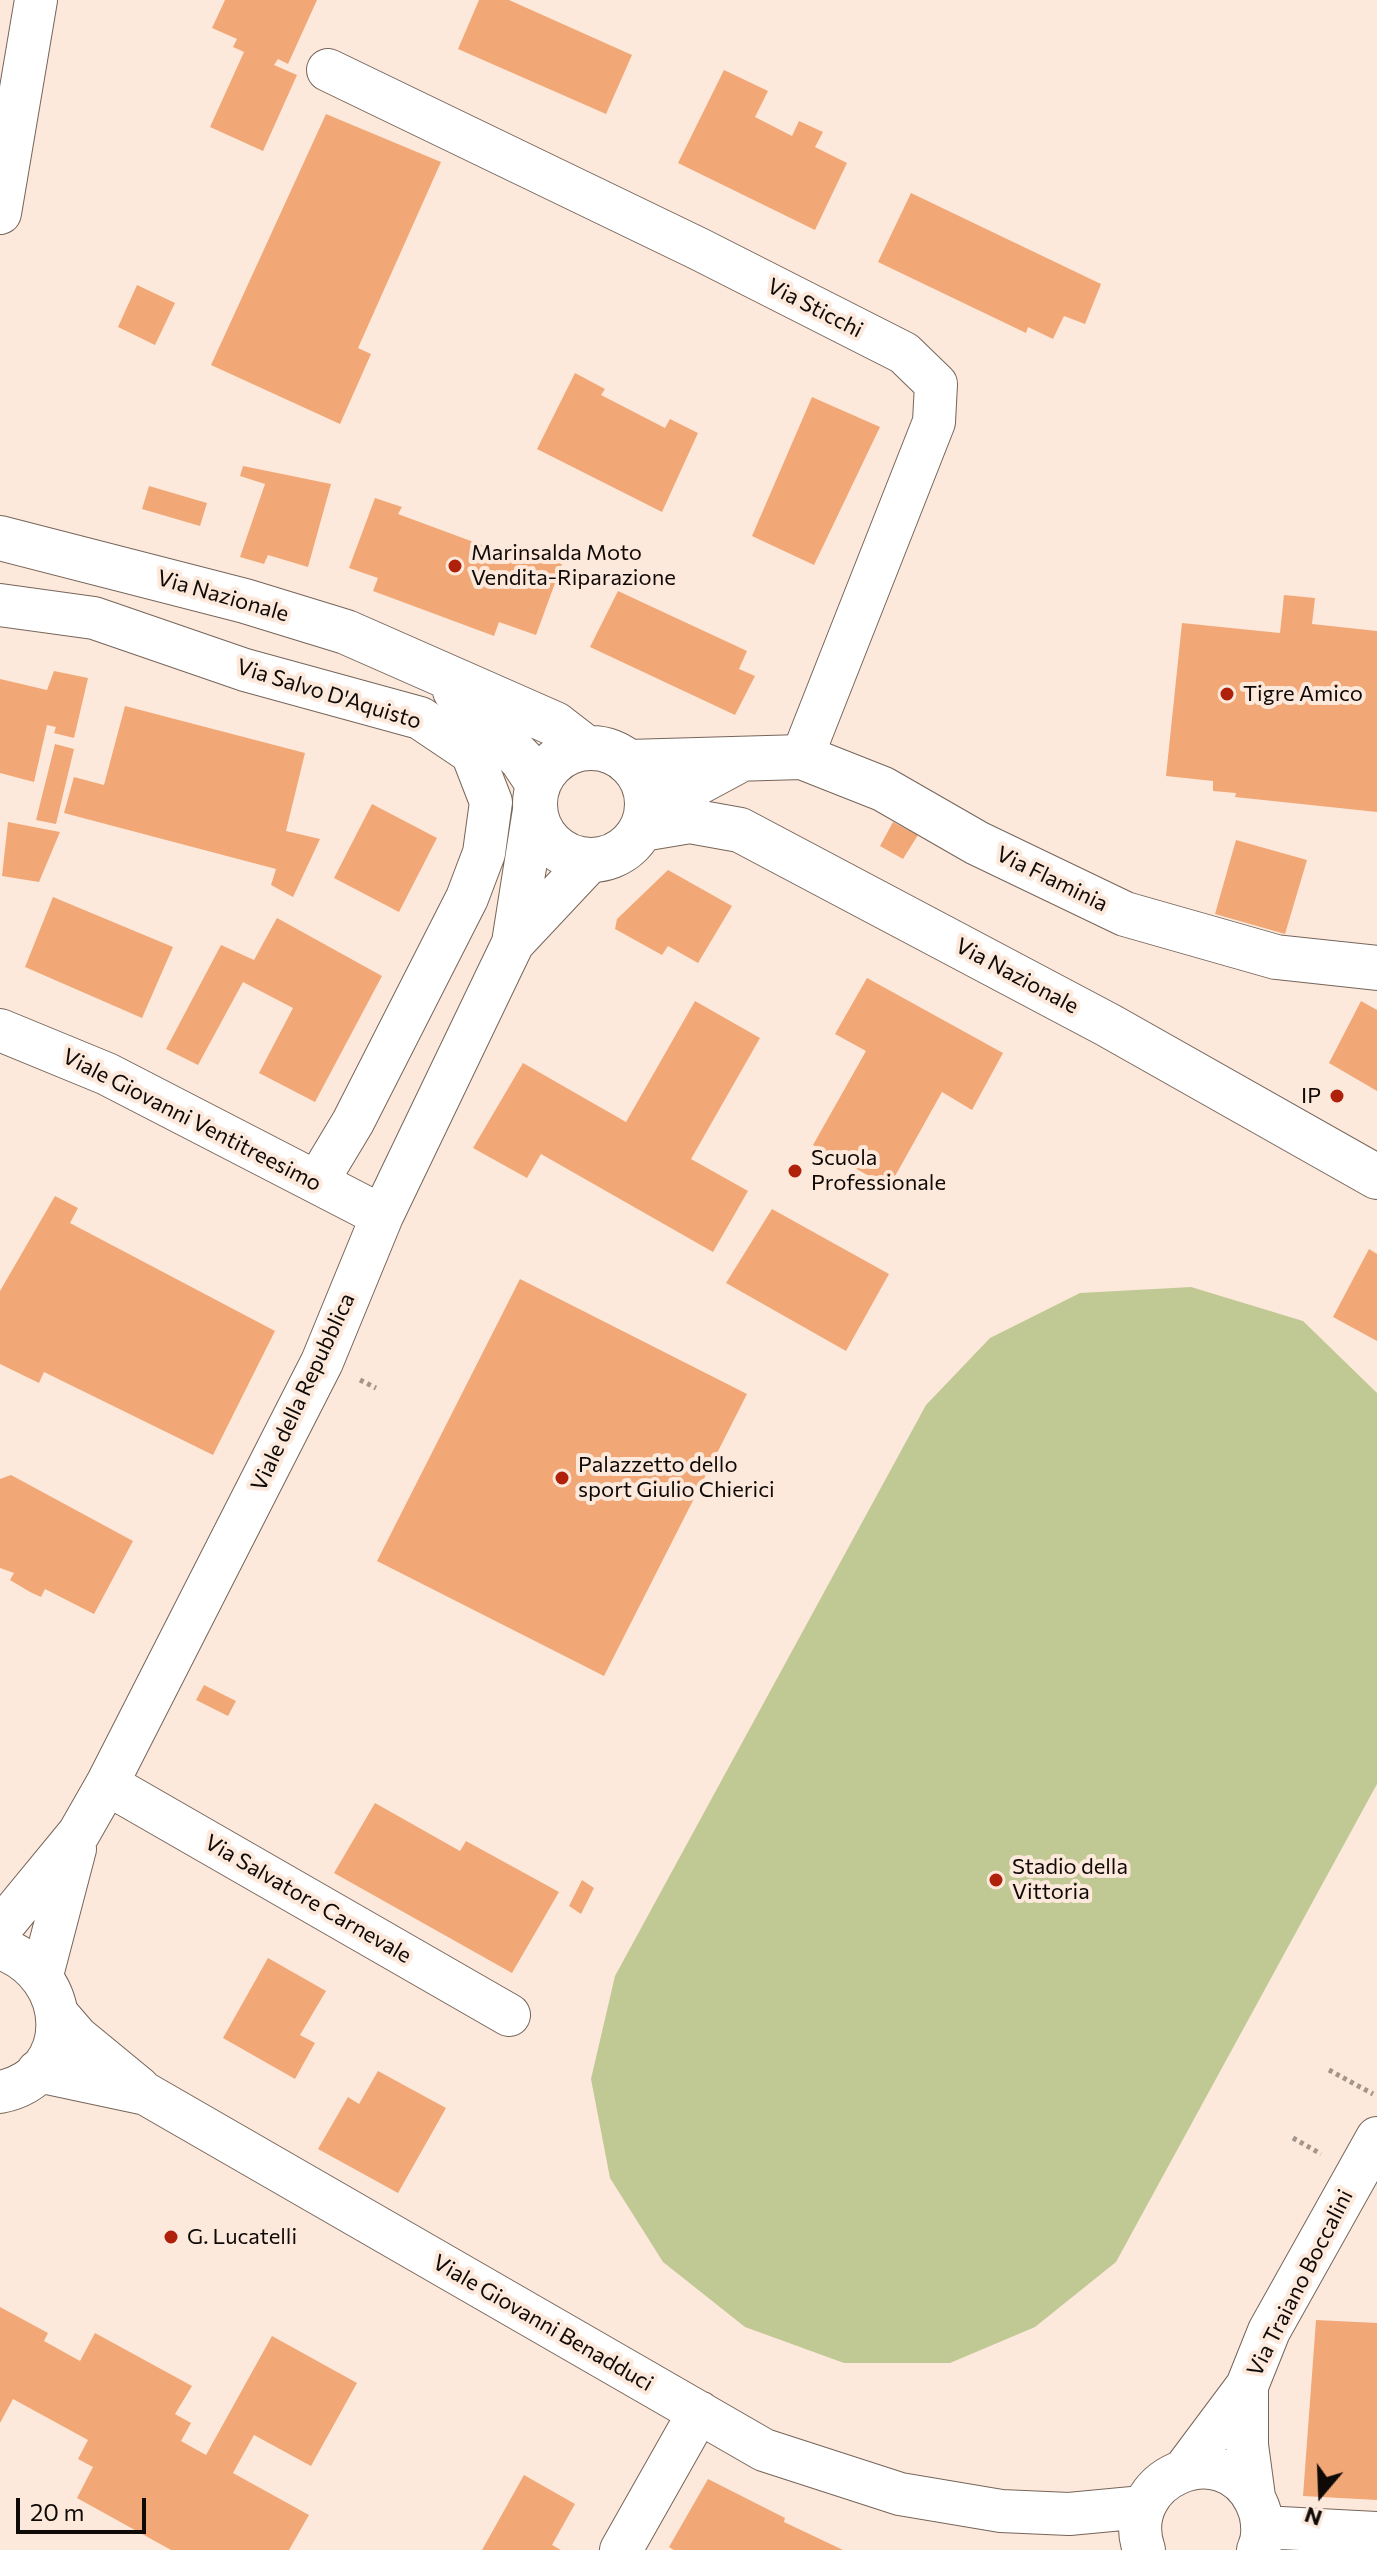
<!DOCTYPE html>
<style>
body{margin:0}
#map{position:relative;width:1377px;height:2550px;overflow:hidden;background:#fce9dc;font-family:Commissioner,sans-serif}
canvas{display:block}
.north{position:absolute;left:1281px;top:2454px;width:80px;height:80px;-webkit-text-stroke:6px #fce9dc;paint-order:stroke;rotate:199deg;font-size:22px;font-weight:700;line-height:32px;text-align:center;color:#100a07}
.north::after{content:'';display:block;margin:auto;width:28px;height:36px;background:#100a07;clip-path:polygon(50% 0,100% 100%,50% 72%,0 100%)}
.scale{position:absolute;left:16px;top:2498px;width:130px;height:36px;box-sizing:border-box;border:4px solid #100a07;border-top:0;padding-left:10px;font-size:24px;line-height:28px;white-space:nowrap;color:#100a07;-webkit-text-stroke:6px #fce9dc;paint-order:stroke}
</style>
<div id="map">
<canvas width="1377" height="2550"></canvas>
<div class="north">N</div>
<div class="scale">20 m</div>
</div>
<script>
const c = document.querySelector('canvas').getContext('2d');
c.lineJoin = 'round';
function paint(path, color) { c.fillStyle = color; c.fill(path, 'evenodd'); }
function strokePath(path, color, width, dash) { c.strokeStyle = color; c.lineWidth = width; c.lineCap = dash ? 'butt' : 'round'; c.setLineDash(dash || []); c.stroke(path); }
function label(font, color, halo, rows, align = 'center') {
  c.font = font + ' Commissioner,sans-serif'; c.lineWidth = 8; c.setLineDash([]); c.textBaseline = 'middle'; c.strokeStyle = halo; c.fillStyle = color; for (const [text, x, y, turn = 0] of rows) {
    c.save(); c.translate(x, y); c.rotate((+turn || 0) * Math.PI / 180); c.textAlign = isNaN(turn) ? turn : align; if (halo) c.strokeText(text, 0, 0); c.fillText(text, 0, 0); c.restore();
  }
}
paint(new Path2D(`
 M1191 1287 1303 1321 1377 1393V1784L1116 2262 1035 2327 950 2363H844L745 2327 663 2262 610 2178 591 2079 615 1976 926 1405 990 1338 1080 1293Z`), '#c0c894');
paint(new Path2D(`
 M225 0H317L288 64 278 59 274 65 297 75 263 151 210 127 244 52 233 47 237 39 212 28Z
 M479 0H509L632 55 606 114 458 49Z
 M724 70 768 91 755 117 792 136 799 121 823 132 815 147 847 163 815 230 678 163Z
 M326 114 441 162 358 348 371 354 340 424 211 365Z
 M911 193 1101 284 1085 324 1064 316 1053 339 1028 327 1026 333 878 262Z
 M137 285 175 303 155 345 118 327Z
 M575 373 605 389 601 395 665 428 670 419 698 433 662 512 537 449Z
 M812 397 880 427 814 565 752 536Z
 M243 466 331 484 308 567 268 555 264 564 240 557 265 484 240 476Z
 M149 486 207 503 200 526 142 509Z
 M375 498 402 507 398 514 533 564 536 555 562 564 536 635 499 622 494 636 373 591 378 578 349 568Z
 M618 591 747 651 739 669 755 676 735 715 590 647Z
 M1284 595 1315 598 1312 624 1377 631V812L1235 797 1236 793 1213 791V781L1166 776 1182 623 1280 633Z
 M54 671 88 678 74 738 54 733 56 727 47 725 34 782 0 773V679L47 690Z
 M125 706 305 753 286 831 320 839 293 897 271 885 276 869 64 813 74 777 104 785Z
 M55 744 74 749 56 824 36 820Z
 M372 804 437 838 399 912 334 878Z
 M8 822 60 832 39 882 2 876Z
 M893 822 918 835 903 859 880 846Z
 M1236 840 1307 860 1285 934 1215 914Z
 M668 870 732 906 698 963 668 946 662 955 615 929 617 919Z
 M53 897 173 947 142 1018 25 967Z
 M277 918 382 976 315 1102 259 1073 293 1008 243 982 198 1065 166 1049 221 945 254 960Z
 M867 978 1003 1053 972 1110 942 1092 889 1187 813 1145 866 1051 835 1034Z
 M695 1001 760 1038 691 1159 748 1191 713 1252 541 1154 527 1178 473 1148 523 1063 626 1122Z
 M1361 1001 1377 1010V1091L1329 1063Z
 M55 1196 78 1208 70 1223 275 1331 213 1455 44 1372 39 1383 0 1364V1291Z
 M772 1209 889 1274 846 1351 726 1283Z
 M1369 1249 1377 1254V1341L1333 1317Z
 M520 1279 747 1394 604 1676 377 1561Z
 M11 1475 133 1541 94 1614 45 1589 41 1597 30 1592 10 1580 14 1573 0 1568V1479Z
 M204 1685 236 1701 228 1716 196 1700Z
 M375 1803 460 1851 466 1841 559 1892 512 1973 334 1873Z
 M582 1880 594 1888 581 1914 569 1906Z
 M268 1958 326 1991 300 2035 315 2043 295 2079 223 2038Z
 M378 2071 446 2108 398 2193 318 2149 348 2097 359 2104Z
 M0 2307 48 2333 44 2341 80 2361 95 2333 192 2386 175 2414 191 2423 181 2441 206 2455 272 2336 357 2383 311 2466 254 2435 233 2473 309 2515 289 2550H171L77 2498 93 2467 78 2459 88 2440 13 2399 0 2423Z
 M1316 2320 1377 2323V2500L1303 2496Z
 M524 2475 575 2504 552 2545 561 2550H482Z
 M708 2479 785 2518 784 2522 843 2550H674L669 2547Z`), '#f1a876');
const minor = new Path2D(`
 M328 70 699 249 904 353 936 384 934 422 802 757
 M0 213 36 0
 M0 605 94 618 245 670 420 718 472 753 491 802 484 853 467 898 353 1122 317 1182
 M514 942 590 861
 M0 1030 107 1074 382 1216
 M107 1784 509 2015
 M0 1929 79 1833 107 1784 322 1362 382 1216 513 943 534 810
 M0 1948C76 1975 77 2077 0 2092
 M42 1975 75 1849
 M58 2015 77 2037 139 2088
 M38 2071 146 2094 764 2450 900 2494 1001 2511 1069 2514 1143 2507
 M1247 2386V2445L1254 2497
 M1185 2469 1247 2386 1269 2331 1377 2138
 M1262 2527 1377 2533
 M621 2550 699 2412
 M1144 2550C1119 2478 1223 2433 1256 2502 1263 2516 1265 2535 1258 2550`);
const tertiary = new Path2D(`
 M628 762 802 757 883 789 977 843 1125 914 1276 957 1377 968
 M647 810 740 760`);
const secondary = new Path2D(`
 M0 538 245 601 346 632 555 724 586 748
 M455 691 522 760 538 784
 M535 804a56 56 0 1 1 112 0a56 56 0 1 1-112 0Z
 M642 829 690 821 740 830 1108 1025 1377 1177`);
strokePath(minor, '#76655a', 44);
strokePath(tertiary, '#76655a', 46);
strokePath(secondary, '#76655a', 46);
strokePath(new Path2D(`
 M360 1380 376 1388
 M1329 2070 1373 2094
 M1293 2138 1321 2154`), '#a3958b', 5, [4, 4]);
strokePath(minor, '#fff', 42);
strokePath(tertiary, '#fff', 44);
strokePath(secondary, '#fff', 44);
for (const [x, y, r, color] of [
 [455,566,8,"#af210a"],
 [1227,694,8,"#af210a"],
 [1337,1096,8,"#af210a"],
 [795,1171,8,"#af210a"],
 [562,1478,8,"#af210a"],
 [996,1880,8,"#af210a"],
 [171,2237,8,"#af210a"]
]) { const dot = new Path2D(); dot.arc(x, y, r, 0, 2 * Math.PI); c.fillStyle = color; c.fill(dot); strokePath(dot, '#fce9dc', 3); }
label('22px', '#100a07', '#fce9dc', [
 ["Via Sticchi",815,308,27],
 ["Via Nazionale",223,596,16],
 ["Via Salvo D'Aquisto",329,694,17],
 ["Via Flaminia",1052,879,26],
 ["Via Nazionale",1017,976,28],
 ["Viale Giovanni Ventitreesimo",192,1120,27],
 ["Viale della Repubblica",303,1392,-65],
 ["Via Salvatore Carnevale",308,1899,30],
 ["Via Traiano Boccalini",1300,2283,-63],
 ["Viale Giovanni Benadduci",543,2323,30]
]);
label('22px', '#100a07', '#fce9dc', [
 ["Marinsalda Moto",471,553],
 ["Vendita-Riparazione",471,578],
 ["Tigre Amico",1243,694],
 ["IP",1321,1096,"right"],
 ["Scuola",811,1158],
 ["Professionale",811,1183],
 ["Palazzetto dello",578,1465],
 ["sport Giulio Chierici",578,1490],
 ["Stadio della",1012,1867],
 ["Vittoria",1012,1892],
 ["G. Lucatelli",187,2237]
], 'left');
</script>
